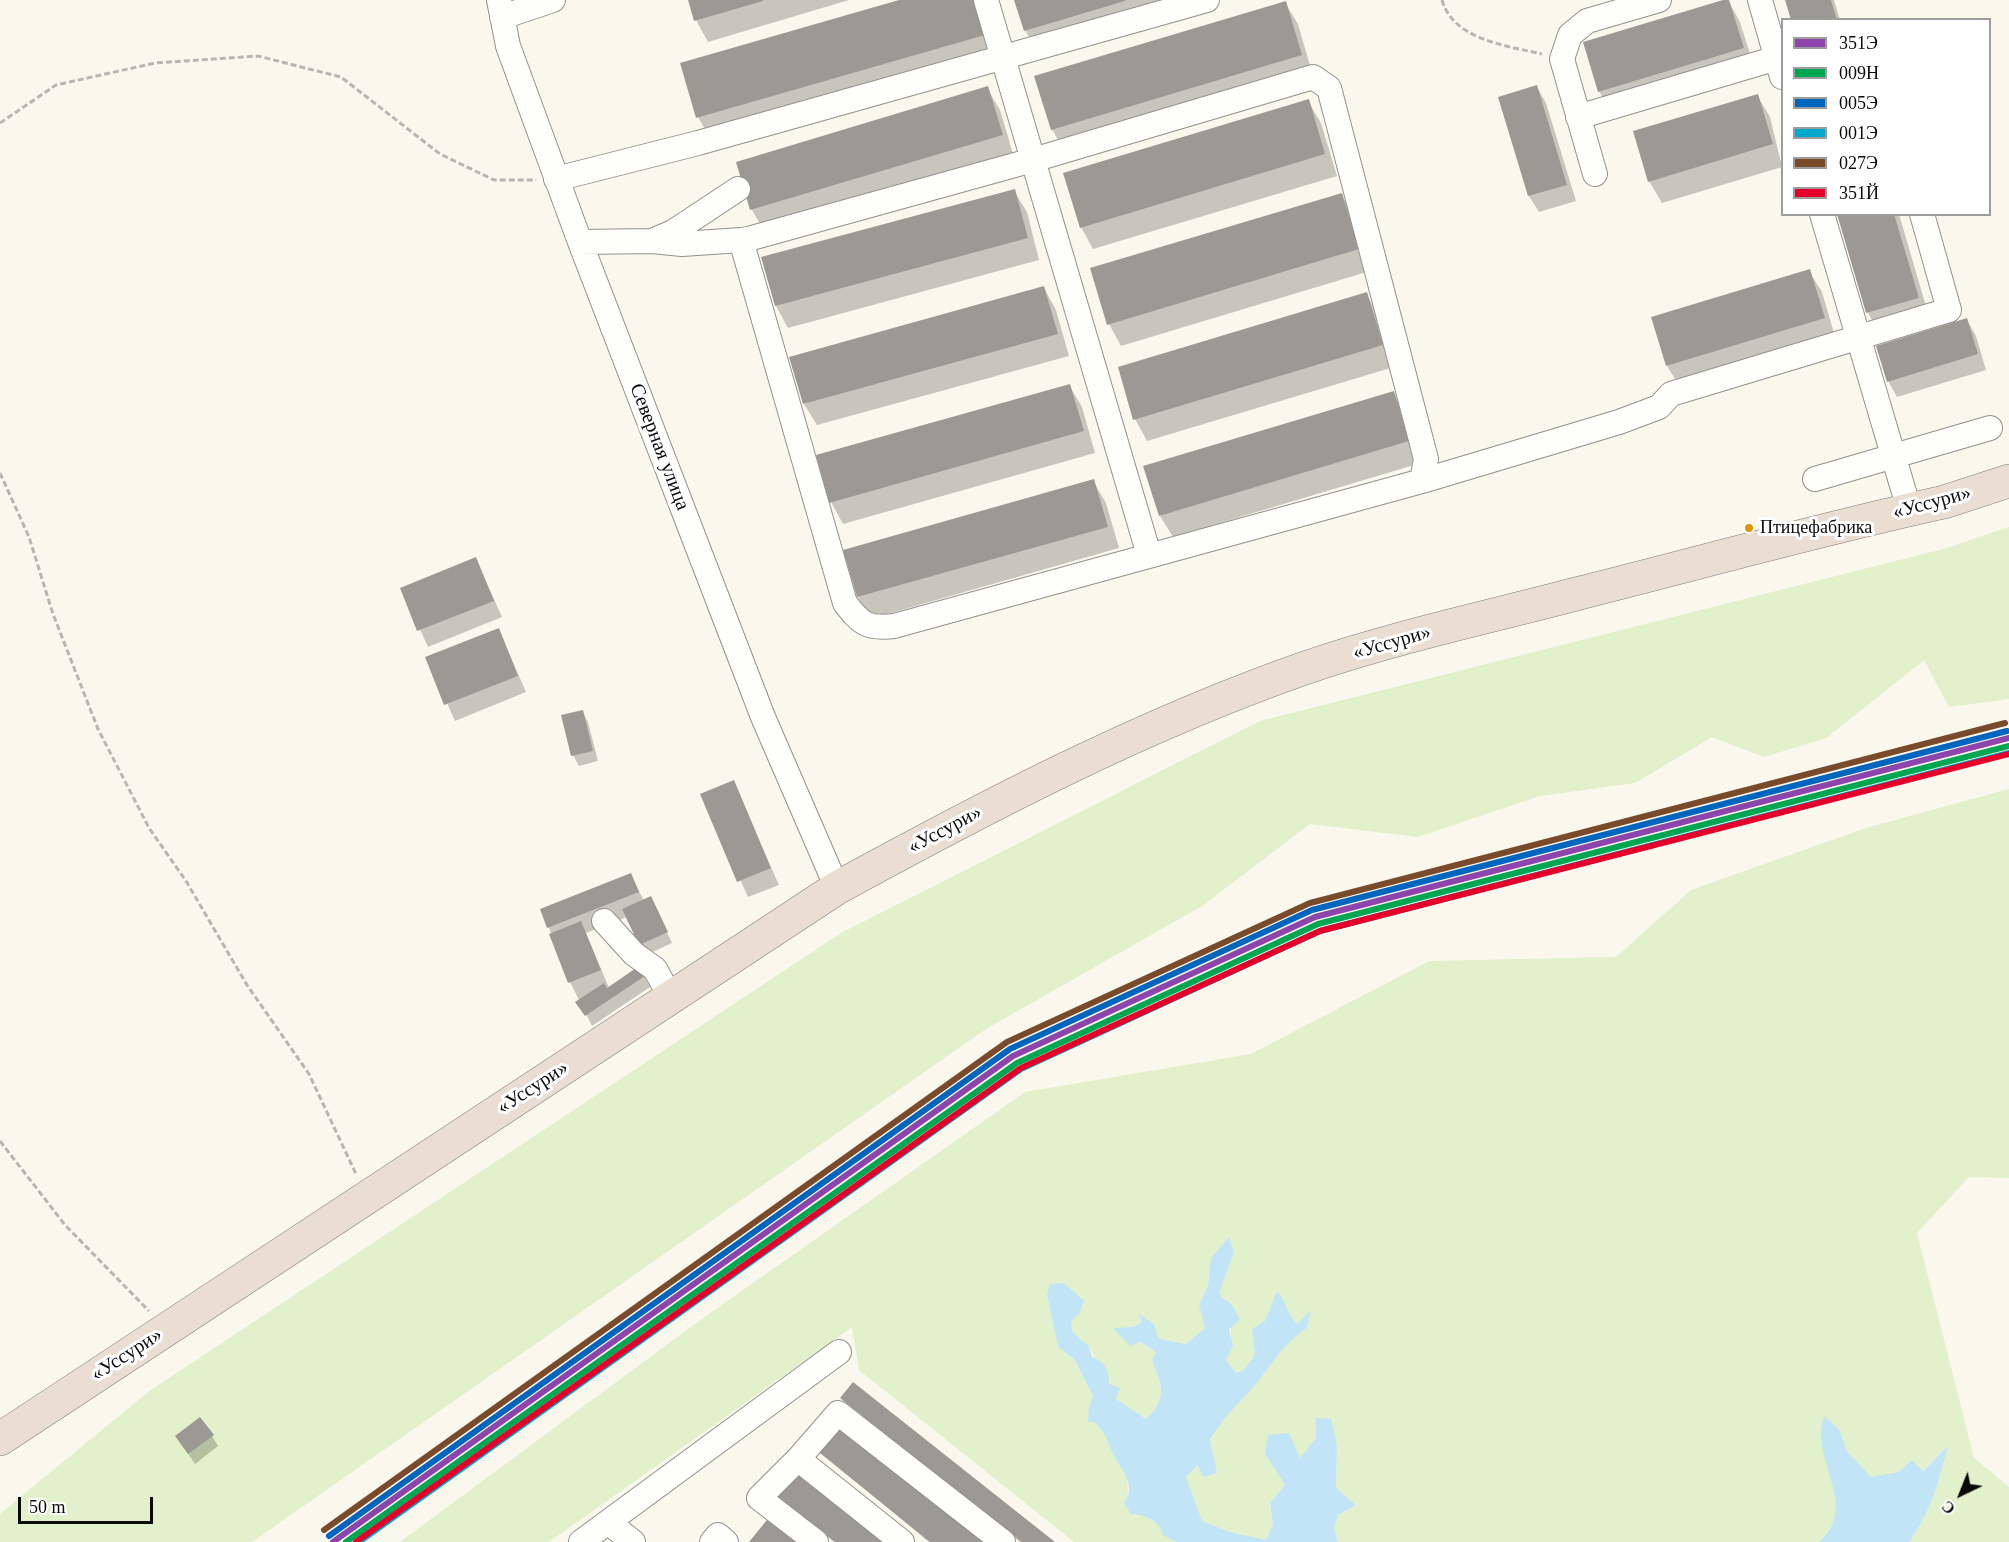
<!DOCTYPE html>
<meta charset="utf-8">
<style>
body{margin:0}
#map{position:relative;width:2009px;height:1542px;overflow:hidden;background:#faf7ed;font-family:Georgia,serif}
canvas{display:block}
.legend{position:absolute;left:1781px;top:18px;width:210px;height:198px;box-sizing:border-box;background:#fff;border:2px solid #9d9d9d;margin:0;padding:8px 10px;list-style:none;font-size:18px;color:#0a0a0a}
.legend li{display:flex;align-items:center;gap:12px;height:30px}
.legend b{width:30px;border:2px solid #9d9d9d}
.north{position:absolute;left:1931px;top:1464px;width:60px;height:60px;-webkit-text-stroke:4px #fff;paint-order:stroke;rotate:223deg;font-size:16px;font-weight:700;line-height:24px;text-align:center;color:#0a0a0a}
.north::after{content:'';display:block;margin:auto;width:21px;height:27px;background:#0a0a0a;clip-path:polygon(50% 0,100% 100%,50% 72%,0 100%)}
.scale{position:absolute;left:18px;top:1497px;width:135px;height:27px;box-sizing:border-box;border:3px solid #0a0a0a;border-top:0;padding-left:8px;font-size:18px;line-height:21px;white-space:nowrap;color:#0a0a0a;-webkit-text-stroke:4px #fff;paint-order:stroke}
</style>
<div id="map">
<canvas width="2009" height="1542"></canvas>
<ul class="legend">
<li><b style="height:8px;background:#8e44ad"></b>351Э</li>
<li><b style="height:8px;background:#00a651"></b>009Н</li>
<li><b style="height:8px;background:#0065bd"></b>005Э</li>
<li><b style="height:8px;background:#00a9ce"></b>001Э</li>
<li><b style="height:8px;background:#7a4b2a"></b>027Э</li>
<li><b style="height:8px;background:#e4002b"></b>351Й</li>
</ul>
<div class="north">С</div>
<div class="scale">50 m</div>
</div>
<script>
const c = document.querySelector('canvas').getContext('2d');
c.lineJoin = 'round';
function paint(path, color) { c.fillStyle = color; c.fill(path, 'evenodd'); }
function strokePath(path, color, width, dash) { c.strokeStyle = color; c.lineWidth = width; c.lineCap = dash ? 'butt' : 'round'; c.setLineDash(dash || []); c.stroke(path); }
function label(font, color, halo, rows, align = 'center') {
  c.font = font + ' Georgia,serif'; c.lineWidth = 6; c.setLineDash([]); c.textBaseline = 'middle'; c.strokeStyle = halo; c.fillStyle = color; for (const [text, x, y, turn = 0] of rows) {
    c.save(); c.translate(x, y); c.rotate((+turn || 0) * Math.PI / 180); c.textAlign = isNaN(turn) ? turn : align; if (halo) c.strokeText(text, 0, 0); c.fillText(text, 0, 0); c.restore();
  }
}
paint(new Path2D(`
 M2009 527V699L1949 707 1924 660 1826 738 1764 757 1712 737 1635 783 1540 796 1418 837 1310 824 1202 906 986 1029 252 1542H0V1514L148 1392 841 933 1260 721 1947 548Z
 M2009 789V1178L1969 1177 1917 1233 1974 1458 2009 1487V1542H1909C1932 1510 1938 1485 1947 1447L1922 1471 1871 1477 1847 1451 1839 1429 1824 1417C1814 1460 1859 1507 1819 1542H1338L1334 1528 1338 1515 1356 1505 1336 1489 1337 1445 1315 1419 1316 1438 1300 1459 1265 1454 1285 1485 1270 1503 1273 1524 1266 1540 1230 1532 1201 1521 1186 1477 1213 1452 1210 1440 1224 1416 1250 1390 1278 1353 1294 1336 1307 1328 1311 1311 1297 1324C1287 1314 1287 1302 1277 1292L1265 1321 1253 1329 1255 1355 1243 1372 1236 1373 1226 1360C1234 1342 1229 1324 1232 1303L1221 1298 1219 1293 1234 1253 1228 1237 1209 1271 1208 1286 1199 1305 1205 1328 1186 1344 1159 1339 1154 1324 1139 1315 1142 1321 1133 1327 1114 1328 1156 1352 1152 1360C1162 1386 1168 1398 1146 1419L1115 1399 1088 1345 1073 1333 1071 1321 1047 1295 1058 1347 1075 1360 1093 1396 1089 1406 1094 1422 1107 1434 1116 1459 1127 1474 1128 1497 1143 1514 1162 1528 1164 1535 1176 1542H1074L859 1370 852 1327 549 1542H400L699 1321 1025 1092 1251 1054 1429 961 1616 957 1691 890 1866 828Z`), '#e2f0cb');
paint(new Path2D(`
 M1229 1237 1234 1253 1219 1293 1222 1298 1231 1303 1240 1320 1229 1329 1233 1345 1226 1360 1236 1373 1243 1371 1255 1355 1252 1329 1265 1321 1277 1291C1287 1302 1287 1314 1297 1324L1311 1310 1307 1328C1282 1344 1270 1368 1251 1390 1235 1407 1222 1419 1210 1440L1217 1473 1203 1477 1198 1465 1186 1477 1202 1521 1230 1532 1266 1540 1273 1524 1270 1503 1285 1485 1265 1454 1268 1435 1289 1433 1300 1458 1316 1438 1315 1418 1331 1419 1337 1445 1336 1488 1356 1505 1338 1515 1334 1528 1338 1542H1176L1163 1535C1160 1521 1144 1514 1131 1514L1124 1503C1136 1487 1124 1473 1116 1459 1107 1443 1109 1436 1094 1422H1088L1089 1406 1093 1396 1075 1360 1058 1347 1047 1295 1050 1284 1064 1283 1084 1301 1079 1314 1071 1321 1073 1333 1088 1345 1092 1357C1105 1361 1109 1371 1109 1384L1120 1388 1116 1399 1146 1419C1168 1398 1162 1386 1152 1360L1156 1352 1140 1342 1130 1346 1113 1328 1133 1327 1142 1322 1138 1313 1154 1324 1159 1339 1186 1344 1205 1328 1199 1305 1208 1286 1211 1258Z
 M1824 1416 1839 1429 1847 1451 1871 1477 1899 1472 1912 1460 1923 1471 1948 1446C1938 1484 1932 1510 1909 1542H1819C1855 1510 1822 1473 1821 1435 1820 1429 1823 1422 1824 1416Z`), '#c1e4f6');
paint(new Path2D(`
 M689 0H849L708 42 696 20Z
 M905 0H979L996 57 707 133 698 117Z
 M1016 0H1212L1038 52 1025 30Z
 M1728 0 1740 22 1755 70 1612 113 1599 91Z
 M1787 0H1834L1840 20H1792Z
 M1285 3 1298 24 1313 76 1064 151 1052 129Z
 M1537 87 1546 103 1576 201 1539 212 1529 196 1500 98Z
 M987 88 1000 110 1014 157 764 231 752 210 738 163Z
 M1757 95 1770 117 1782 167 1662 203 1649 181Z
 M1308 101 1321 123 1337 176 1093 249 1081 227Z
 M1014 191 1027 212 1039 260 788 328 776 306 763 258Z
 M1341 195 1354 216 1370 271 1121 346 1109 324Z
 M1838 214H1899L1930 320 1880 334 1868 313Z
 M1809 271 1822 292 1836 340 1680 387 1667 366Z
 M1044 288 1056 310 1069 356 817 425 804 404Z
 M1366 294 1379 316 1394 367 1147 441 1135 419Z
 M1967 320 1976 336 1986 370 1897 397 1888 381Z
 M1069 385 1082 407 1095 453 843 524 831 502Z
 M1393 393 1406 414 1421 463 1173 537 1160 516Z
 M1093 481 1106 503 1119 548 870 619 858 597 845 551Z
 M476 559 502 617 428 647 402 589Z
 M499 630 526 692 455 721 427 658Z
 M582 711 588 722 598 761 579 766 573 755Z
 M733 782 779 885 748 897 702 795Z
 M631 875 644 901 656 908 672 943 646 955 627 917 586 933 609 988 644 976 650 987 592 1026 570 982 542 910Z
 M842 1399 1053 1542H1020Z
 M212 1436 218 1446 195 1464 177 1437Z
 M816 1449 985 1542H929Z
 M778 1495 887 1542H834Z`), '#0003');
paint(new Path2D(`
 M688 0H763V1L694 21Z
 M899 0H975L985 35 696 118 680 63Z
 M1014 0H1125V1L1024 31Z
 M1723 0H1729L1744 48 1598 92 1583 42Z
 M1785 0H1831L1837 20H1791Z
 M1286 1 1302 55 1051 130 1034 76Z
 M1537 85 1567 185 1528 196 1498 97Z
 M988 86 1003 135 750 210 736 162Z
 M1758 94 1773 144 1648 182 1633 131Z
 M1309 99 1325 154 1080 228 1063 173Z
 M1015 189 1028 238 775 306 761 257Z
 M1342 193 1359 249 1107 325 1090 268Z
 M1837 214H1894L1919 298 1866 313Z
 M1810 269 1825 318 1666 366 1651 317Z
 M1044 286 1058 334 803 404 789 357Z
 M1367 292 1383 345 1133 420 1118 367Z
 M1967 318 1978 354 1887 382 1876 346Z
 M1070 384 1084 431 829 503 816 455Z
 M1394 391 1409 441 1159 516 1143 466Z
 M1094 479 1108 527 857 597 843 550Z
 M476 557 494 601 417 631 400 588Z
 M499 628 518 676 444 705 425 657Z
 M583 710 593 751 571 756 561 715Z
 M734 780 771 868 737 882 700 794Z
 M631 873 639 892 547 928 540 909Z
 M651 896 668 932 639 945 622 909Z
 M581 921 601 970 568 983 549 934Z
 M639 966 645 976 585 1016 575 1002 604 983 607 988Z
 M853 1382 1055 1542H1022L840 1398Z
 M200 1417 214 1435 188 1454 175 1436Z
 M837 1421 987 1542H930L815 1449Z
 M797 1468 889 1542H835L776 1495Z
 M771 1515 805 1542H749Z`), '#9c9994');
const minor = new Path2D(`
 M499 0 508 46 580 242 763 717 837 888
 M986 0 1149 555
 M1760 0 1782 77
 M502 17 553 0
 M1578 117 1777 58
 M1595 174 1562 59 1570 35 1587 21 1659 0
 M556 179 698 143 1207 0
 M1822 214 1909 509
 M652 241 673 232 738 189
 M580 242 652 241 682 244 741 240 748 239 1033 160 1313 77 1329 88 1426 459 1422 481 894 626C867 629 861 624 845 603L741 240
 M1815 479 1990 428
 M1422 481 1619 422 1659 407 1671 394 1949 310 1922 214
 M604 921 634 954 655 969 671 998
 M798 1459 902 1542
 M609 1523 633 1542
 M581 1542 839 1352
 M712 1542 718 1535 726 1542
 M816 1542 759 1498 798 1459 838 1413 1003 1542`);
const highway = new Path2D(`
 M0 1439 837 888C987 806 1140 726 1302 669 1391 638 1485 618 1576 594 1699 563 1821 529 1944 502L2009 481`);
strokePath(minor, '#92918c', 26);
strokePath(highway, '#7f7e7a', 34);
strokePath(new Path2D(`
 M1442 0C1453 40 1508 46 1542 54
 M0 123 56 85 155 63 258 56 341 77 440 154 494 180H536
 M0 473 29 537 53 614 98 729 149 828 186 881 247 985 309 1074 356 1174
 M0 1141 65 1225 149 1311`), '#b7b6b5', 3, [6, 3]);
strokePath(minor, '#fefefc', 24);
strokePath(highway, '#eaded2', 33);
strokePath(new Path2D(`
 M333 1542 1013 1056 1315 917 2009 738`), '#8e44ad', 6);
strokePath(new Path2D(`
 M346 1542 1017 1063 1318 924 2009 746`), '#00a651', 6);
strokePath(new Path2D(`
 M329 1536 1010 1049 1312 910 2007 731`), '#0065bd', 6);
strokePath(new Path2D(`
 M359 1542 1021 1069 1320 931 2009 753`), '#00a9ce', 6);
strokePath(new Path2D(`
 M324 1530 1007 1042 1310 903 2005 723`), '#7a4b2a', 6);
strokePath(new Path2D(`
 M356 1542 1021 1068 1320 931 2009 754`), '#e4002b', 6);
for (const [x, y, r, color] of [
 [1749,528,5,"#df9601"]
]) { const dot = new Path2D(); dot.arc(x, y, r, 0, 2 * Math.PI); c.fillStyle = color; c.fill(dot); strokePath(dot, '#fff', 2); }
label('18px', '#0a0a0a', '#fff', [
 ["Птицефабрика",1760,528]
], 'left');
label('20px', '#0a0a0a', '#fff', [
 ["Северная улица",659,447,69],
 ["«Уссури»",1932,503,-15],
 ["«Уссури»",1392,643,-16],
 ["«Уссури»",945,830,-28],
 ["«Уссури»",533,1088,-33],
 ["«Уссури»",127,1355,-33]
]);
</script>
